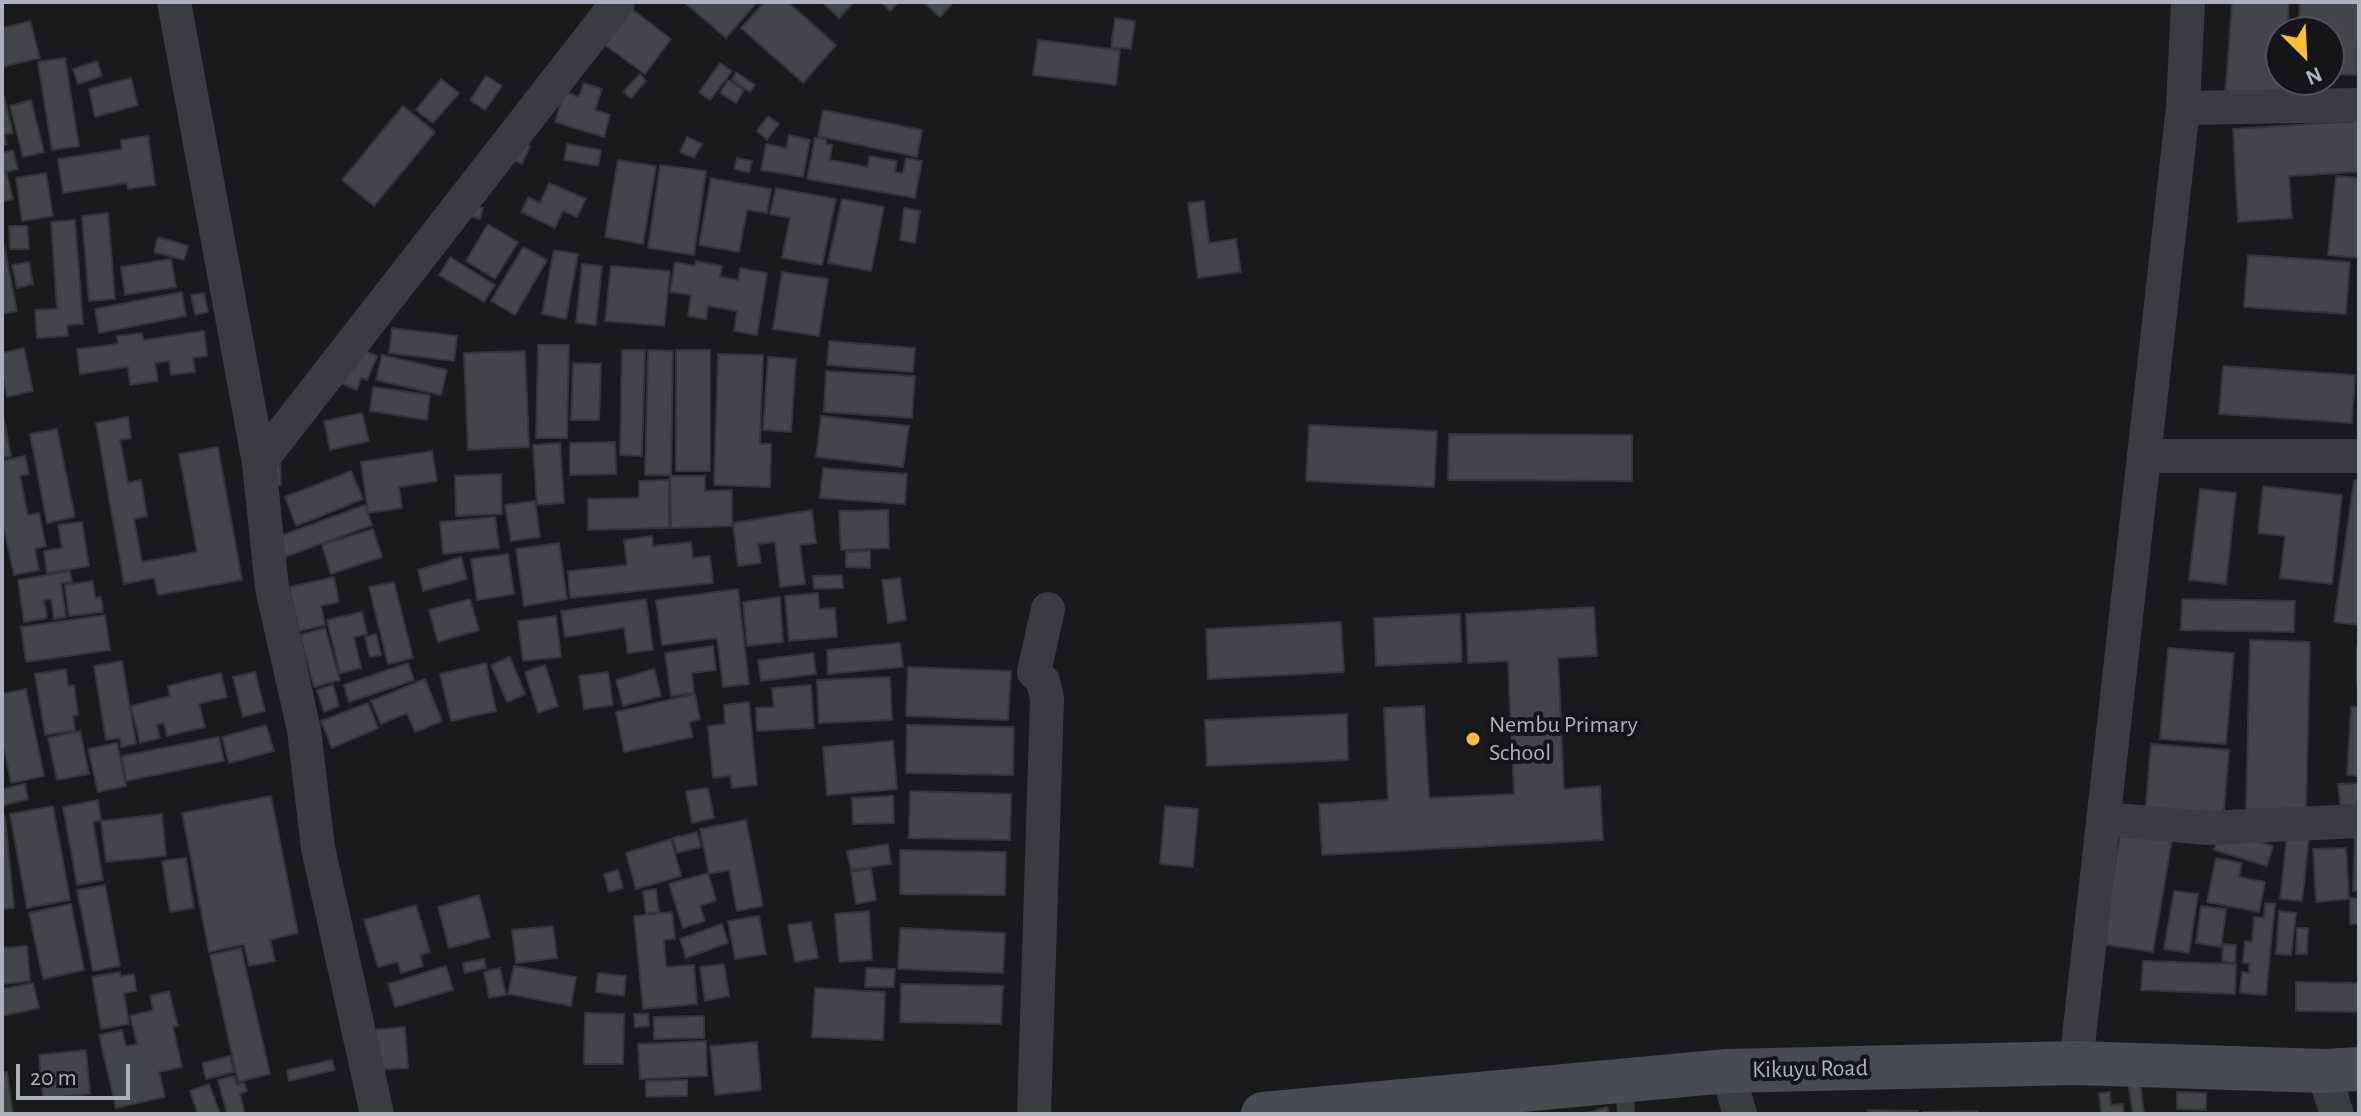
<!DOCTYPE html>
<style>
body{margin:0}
#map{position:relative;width:2361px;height:1116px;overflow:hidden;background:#1a1a1d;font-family:"Alegreya Sans",sans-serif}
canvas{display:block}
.frame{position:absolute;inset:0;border:4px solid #acb1bd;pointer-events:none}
.north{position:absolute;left:2265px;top:16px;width:80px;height:80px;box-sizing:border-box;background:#151518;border:2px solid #51535a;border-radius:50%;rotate:156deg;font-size:22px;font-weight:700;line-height:32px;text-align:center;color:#acb1bd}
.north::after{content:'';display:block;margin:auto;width:28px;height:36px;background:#febe31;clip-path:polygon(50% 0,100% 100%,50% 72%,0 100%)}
.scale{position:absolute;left:16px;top:1064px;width:114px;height:36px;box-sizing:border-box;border:4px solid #acb1bd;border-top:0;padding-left:10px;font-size:24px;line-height:28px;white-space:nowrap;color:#acb1bd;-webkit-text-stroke:6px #151518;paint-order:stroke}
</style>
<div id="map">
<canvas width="2361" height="1116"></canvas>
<div class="frame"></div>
<div class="north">N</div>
<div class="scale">20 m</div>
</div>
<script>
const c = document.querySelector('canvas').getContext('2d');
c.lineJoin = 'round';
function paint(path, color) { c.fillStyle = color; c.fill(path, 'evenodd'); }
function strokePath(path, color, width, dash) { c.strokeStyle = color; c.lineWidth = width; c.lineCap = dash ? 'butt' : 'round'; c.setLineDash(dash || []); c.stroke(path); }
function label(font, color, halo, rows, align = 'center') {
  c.font = font + ' "Alegreya Sans",sans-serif'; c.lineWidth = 8; c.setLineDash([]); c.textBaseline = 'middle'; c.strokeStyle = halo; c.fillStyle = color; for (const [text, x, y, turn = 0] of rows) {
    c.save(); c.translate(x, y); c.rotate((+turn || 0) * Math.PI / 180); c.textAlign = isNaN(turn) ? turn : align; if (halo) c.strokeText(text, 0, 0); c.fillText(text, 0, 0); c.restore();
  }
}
const building = new Path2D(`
 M684 2H757L726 38Z
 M765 2H788L836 45 803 83 741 28Z
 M822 2H854L839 18Z
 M881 2H899L890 11Z
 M923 2H954L940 17Z
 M2232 2H2289L2287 32H2281L2282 102 2225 97Z
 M2300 2H2359L2357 75 2329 74V32H2298Z
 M629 7 671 39 645 74 602 43Z
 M1115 18 1135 21 1131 49 1111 47Z
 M30 21 40 58 2 67V28Z
 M1038 40 1120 50 1116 85 1033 75Z
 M65 58 79 146 52 150 38 62Z
 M97 61 102 76 78 84 73 69Z
 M720 63 732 71 710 100 699 92Z
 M736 72 755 85 750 92 732 80Z
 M640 74 646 81 631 98 623 92Z
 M486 76 502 86 485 110 470 100Z
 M131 78 138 105 95 117 89 89Z
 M441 79 459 93 433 123 416 110Z
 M728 80 744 90 736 103 720 93Z
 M584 83 602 89 595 110 610 115 604 137 555 122 564 92 579 97Z
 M4 96 13 133 4 135 7 144 2 146V97Z
 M31 100 44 152 23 157 10 106Z
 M403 106 435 132 374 206 342 180Z
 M823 110 922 130 917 157 818 136Z
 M768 116 779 124 767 140 757 131Z
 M2359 121V172L2289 176 2292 218 2238 222 2233 129Z
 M789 135 810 140 803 177 761 170 766 144 786 148Z
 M148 136 155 185 128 189 127 183 63 193 58 159 122 149 121 140Z
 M687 137 702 144 694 158 680 152Z
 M815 138 826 139V144L832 145 830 160 868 167 869 156 897 161 895 172 903 173 906 158 922 161 915 198 807 179Z
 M516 141 530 146 522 164 509 158Z
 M567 144 601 150 598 166 564 160Z
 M13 150 18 169 6 172 13 199 2 202V153Z
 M737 158 752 161 749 172 734 169Z
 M618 160 656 166 643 244 605 237Z
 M660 165 706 171 694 255 648 248Z
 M46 173 53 216 22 221 16 178Z
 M2336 176 2359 178V258L2328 255Z
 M711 178 771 189 767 213 747 210 739 252 699 245Z
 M549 183 586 199 577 217 563 211 555 228 521 212 528 197 540 203Z
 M776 188 836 199 822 265 782 258 790 218 770 214Z
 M842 199 884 207 871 271 828 263Z
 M1204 201 1209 243 1236 239 1241 272 1198 278 1188 203Z
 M464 202 483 208 480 219 461 213Z
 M904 208 920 211 915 243 900 240Z
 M108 213 115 299 89 301 82 216Z
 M75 220 83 324 67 325 68 336 37 338 35 310 57 309 51 222Z
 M488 224 518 242 495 279 466 261Z
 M9 226H27L29 249H10Z
 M158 237 188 246 184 260 154 252Z
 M4 245 17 311 2 314V246Z
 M523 247 547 260 515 315 491 301Z
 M554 250 578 254 566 319 542 314Z
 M2248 255 2350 262 2346 314 2244 307Z
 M450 257 495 285 484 302 439 275Z
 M171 259 176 287 125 295 121 267Z
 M696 261 722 266 720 277 738 280 740 268 767 273 757 335 734 331 737 311 708 306 706 319 688 316 691 295 670 292 675 262 695 266Z
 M29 262 33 284 17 288 12 265Z
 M582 264 602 266 596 325 576 323Z
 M611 266 670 271 664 326 605 321Z
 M782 272 828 279 819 336 773 329Z
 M182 292 186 316 99 333 95 309Z
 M204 293 208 312 195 315 191 295Z
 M392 328 457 336 454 361 389 353Z
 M204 331 207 356 193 358 195 372 171 375 169 361 155 363 158 381 130 385 128 367 80 374 77 349 118 344 117 336 142 333 143 340Z
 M829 341 915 348 913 372 827 365Z
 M538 345H569L567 438H536Z
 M355 347 377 356 367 380 361 378 357 390 341 383Z
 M24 348 33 391 7 397 2 374V353Z
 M622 350H645L642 456 620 455Z
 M648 350 673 351 671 475H645Z
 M676 350H710V471H676Z
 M525 351 529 447 468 450 464 353Z
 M718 354 763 355 760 444H771L770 487 714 485Z
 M382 355 447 370 441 395 376 380Z
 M768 357 796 359 791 432 763 430Z
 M573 363 601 364 599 420H571Z
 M2223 366 2355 375 2352 423 2219 414Z
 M826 371 915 376 912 418 824 412Z
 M373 387 430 395 427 420 370 411Z
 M2 410 11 456 2 458Z
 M362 413 369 441 330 450 324 421Z
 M821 416 909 426 903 467 816 457Z
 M128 417 131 438 120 440 128 483 141 480 147 516 134 519 142 562 197 552 179 454 218 447 242 580 158 595 154 578 124 584 96 423Z
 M1309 425 1437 431 1434 487 1306 481Z
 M57 429 75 517 47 523 30 434Z
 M1449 434 1632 435V481L1448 480Z
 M615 442 616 474 570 475V443Z
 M560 443 564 503 537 505 533 445Z
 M432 451 437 481 399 487 402 508 368 513 361 462Z
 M280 455 281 485H267Z
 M25 456 29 474 20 476 28 515 39 513 46 546 35 549 39 570 14 575 2 520V461Z
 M823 468 907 474 905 504 820 498Z
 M351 471 363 499 296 526 285 497Z
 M501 474 502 514 456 516 455 476Z
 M670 476H705V491L732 490V526L671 528Z
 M669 480V528L588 530V499L639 498V481Z
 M2354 480H2359V625L2334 622Z
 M2263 486 2342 495 2332 584 2280 578 2285 536 2258 533Z
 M2200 489 2236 493 2226 584 2189 580Z
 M535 501 540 537 511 541 505 505Z
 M365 505 372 525 279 559 272 539Z
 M812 510 816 543 800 545 805 584 780 587 775 542 758 544 761 563 738 566 733 523Z
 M888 510 889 548 841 550 839 511Z
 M495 517 499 548 443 554 440 522Z
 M82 522 89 566 47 573 44 551 62 548 58 525Z
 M373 529 382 557 331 574 322 545Z
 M652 536 653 546 691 542 693 558 710 556 713 583 570 598 568 571 627 565 624 540Z
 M559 543 567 599 524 606 516 549Z
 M870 551V568L846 567V552Z
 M508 554 514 594 477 600 471 559Z
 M461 557 467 579 423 591 418 570Z
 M70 571 72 582 61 583 66 617 54 619 51 599 44 600 47 618 24 622 18 580Z
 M842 575 843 588 814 589 813 576Z
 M334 577 339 602 321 606 325 625 299 631 289 587Z
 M900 578 906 620 888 623 882 580Z
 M93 581 95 598 101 597 103 612 69 616 65 585Z
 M394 582 413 658 388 664 369 587Z
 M738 589 749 684 723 687 717 638 662 645 656 600Z
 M818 593 819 609 835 608 837 637 789 641 785 596Z
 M780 597 783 642 747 646 743 602Z
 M470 599 479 630 438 642 429 610Z
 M646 599 653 650 628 653 624 628 565 637 561 611Z
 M2182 599 2295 601 2294 632 2181 630Z
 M1594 607 1597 656 1558 658 1564 789 1600 786 1603 840 1322 855 1319 804 1388 800 1384 708 1424 706 1429 798 1514 794 1508 661 1468 663 1466 614Z
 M362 612 367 634 354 637 361 668 340 673 327 620Z
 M1460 614 1462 662 1376 666 1374 618Z
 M105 615 110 650 26 662 21 627Z
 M556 616 561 657 523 661 518 621Z
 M1341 622 1344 672 1208 679 1206 629Z
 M325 628 340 680 314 687 300 635Z
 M376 634 381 655 370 657 365 637Z
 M2250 640 2310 642 2306 810 2246 809Z
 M900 643 903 667 828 674 827 650Z
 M713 646 716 670 692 673 694 693 671 696 665 653Z
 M2357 647H2359V686H2357Z
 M2168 648 2234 653 2226 744 2160 739Z
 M813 653 816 674 761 681 758 660Z
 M510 657 525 694 507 702 491 665Z
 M122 661 136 744 121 747 120 738 106 740 94 666Z
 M408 663 414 680 349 702 344 685Z
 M486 663 496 711 451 721 440 674Z
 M545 665 558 706 538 713 525 672Z
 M908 667 1011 671 1008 720 906 716Z
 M66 669 68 686 74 685 78 715 73 716 75 730 45 735 35 674Z
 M654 669 661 696 623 706 616 680Z
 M255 672 265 711 243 717 233 677Z
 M608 672 613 705 584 709 579 676Z
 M221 673 227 697 199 704 205 727 167 736 164 723 157 725 160 738 140 743 131 706 170 696 168 686Z
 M890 677 892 720 819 723 817 680Z
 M425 679 442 721 415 732 407 713 381 724 371 701Z
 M333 685 339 706 324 712 317 690Z
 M811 685 814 728 757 731 756 708 774 707 772 688Z
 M26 689 44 776 11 783 2 739V694Z
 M695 694 700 719 689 722 693 737 624 752 616 712Z
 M749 702 757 785 732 788 730 776 713 778 708 726 725 724 724 705Z
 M368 703 378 728 332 748 321 721Z
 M2351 707H2359V776L2347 775Z
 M1347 714 1348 760 1207 766 1205 720Z
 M266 725 274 751 229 763 222 737Z
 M907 725 1014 727 1013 775 906 773Z
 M80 731 89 774 57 780 48 738Z
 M219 737 224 761 126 781 122 756Z
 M893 741 897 789 827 795 823 747Z
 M117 743 126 786 98 792 88 749Z
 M2151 744 2229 750 2223 822 2145 816Z
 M2359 783V810L2341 812 2338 784Z
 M25 784 28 799 2 806V789Z
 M708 788 714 818 692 823 686 791Z
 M910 791 1011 794 1010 840 909 838Z
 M271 796 298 933 270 940 275 961 249 966 244 944 209 952 182 813Z
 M893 796 894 823 853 824 852 798Z
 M98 800 101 820 93 822 103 880 77 885 63 807Z
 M53 806 70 900 27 908 10 814Z
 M1165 806 1198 809 1193 867 1160 864Z
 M162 814 166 856 106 862 101 821Z
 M2 816H5L14 908 2 909Z
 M746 820 763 906 737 911 729 870 709 874 700 829Z
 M2122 825 2173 833 2153 952 2101 944Z
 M2288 827 2310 829 2302 901 2280 899Z
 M2220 830 2273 846 2267 866 2214 850Z
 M697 832 701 847 677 853 673 838Z
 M2355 838H2359V891H2353Z
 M671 839 681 876 636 889 626 853Z
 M888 844 891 864 851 870 847 851Z
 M2346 848 2349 899 2316 902 2313 849Z
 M900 850 1006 852 1005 895 900 894Z
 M186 858 194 908 170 912 162 861Z
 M2216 858 2242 863 2239 877 2265 882 2259 912 2207 902Z
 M871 869 876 900 856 904 851 872Z
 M618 870 623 888 609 892 604 874Z
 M708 873 716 900 700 906 705 921 683 928 669 884Z
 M105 885 120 966 93 971 77 890Z
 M656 889 659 912 646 913 643 891Z
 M2174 891 2198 894 2189 953 2164 949Z
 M479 895 490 937 449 948 438 907Z
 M2350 898H2359V924H2350Z
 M2265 903 2275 904 2266 995 2240 993 2242 972 2249 973V963H2243L2245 941 2252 942 2254 917 2264 918Z
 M71 904 84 970 43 979 29 913Z
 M416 905 430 952 420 955 423 966 401 973 398 962 378 967 364 920Z
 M2201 906 2226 909 2221 947 2196 943Z
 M869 911 872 960 839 962 835 914Z
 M2279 911 2296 913 2291 955 2276 954Z
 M672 912 675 939 664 940 666 967 694 965 697 1004 643 1009 634 916Z
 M759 916 766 954 735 959 728 921Z
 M811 922 818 958 795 962 788 925Z
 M722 924 728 943 686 958 680 939Z
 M553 926 557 958 516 963 512 930Z
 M900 928 1005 933 1003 973 898 969Z
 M2297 928H2308L2307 954H2296Z
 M2223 944 2236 945 2235 963 2222 961Z
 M27 946 30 981 2 984V948Z
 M241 948 270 1074 238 1082 210 955Z
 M484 959 486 968 465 973 463 963Z
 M2143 961 2236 964 2235 994 2141 990Z
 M724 964 729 996 705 1001 700 967Z
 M446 966 453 990 395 1007 388 984Z
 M514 966 576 977 571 1006 508 994Z
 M500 968 506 995 489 998 484 972Z
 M866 968 895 969 894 987H865Z
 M120 972V976L134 974 136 991 124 993 129 1024 101 1029 92 977Z
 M598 973 626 976 624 996 596 992Z
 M2296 982 2359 983V1012L2296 1011Z
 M33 983 39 1008 2 1016V989Z
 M901 984 1003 986 1001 1024 900 1022Z
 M815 988 885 992 883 1040 812 1037Z
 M169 991 178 1026 173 1027 182 1067 159 1072 165 1097 116 1108 99 1035 122 1030 126 1046 137 1044 130 1016 153 1010 150 996Z
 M585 1013 624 1014 623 1064H584Z
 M634 1014H648L649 1026 635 1027Z
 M704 1016V1038L654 1039V1017Z
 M405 1027 408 1068 374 1070 371 1030Z
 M706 1041 707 1076 640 1079 638 1044Z
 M757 1042 761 1090 715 1095 710 1046Z
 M86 1050 90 1094 43 1099 39 1055Z
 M230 1056 234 1072 206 1079 202 1063Z
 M332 1060 335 1070 289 1081 287 1070Z
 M7 1072 13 1114H2V1073Z
 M234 1076 237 1085 244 1083 247 1091 240 1094 245 1114H227L218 1080Z
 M687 1080V1096L646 1097V1081Z
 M2140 1080 2144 1114H2133L2128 1082Z
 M209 1084 220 1114H198L190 1091Z
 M2110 1092 2111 1105 2123 1104 2124 1114H2101L2099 1093Z
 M2177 1092 2206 1093V1110L2177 1109Z
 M1607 1107 1609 1114H1583Z
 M1868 1110 1918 1111V1114H1868Z
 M1978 1111V1114H1923V1112Z`);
paint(building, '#44454a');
strokePath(building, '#343439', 2);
strokePath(new Path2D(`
 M1624 1081 1626 1114`), '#3b3c42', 18);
strokePath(new Path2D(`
 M174 2 259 463 272 588 304 730 318 848 377 1114
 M2183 108 2359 105
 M2146 456H2359
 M259 463 618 2
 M2103 819 2207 828 2359 821
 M2076 1063 2183 108 2188 2
 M1727 1071 1740 1114
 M2323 1071 2337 1114
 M1034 1114 1047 698 1043 681 1034 672 1048 609`), '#3b3c42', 34);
strokePath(new Path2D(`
 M1263 1114 1727 1071 2076 1063 2323 1071 2359 1069`), '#494b52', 44);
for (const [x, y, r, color] of [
 [1473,739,8,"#febe31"]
]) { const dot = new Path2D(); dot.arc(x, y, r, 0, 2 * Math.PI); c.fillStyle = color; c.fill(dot); strokePath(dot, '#151518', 3); }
label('24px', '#acb1bd', '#151518', [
 ["Nembu Primary",1489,725],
 ["School",1489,753]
], 'left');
label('24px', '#acb1bd', '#151518', [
 ["Kikuyu Road",1810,1069,-1]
]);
</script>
